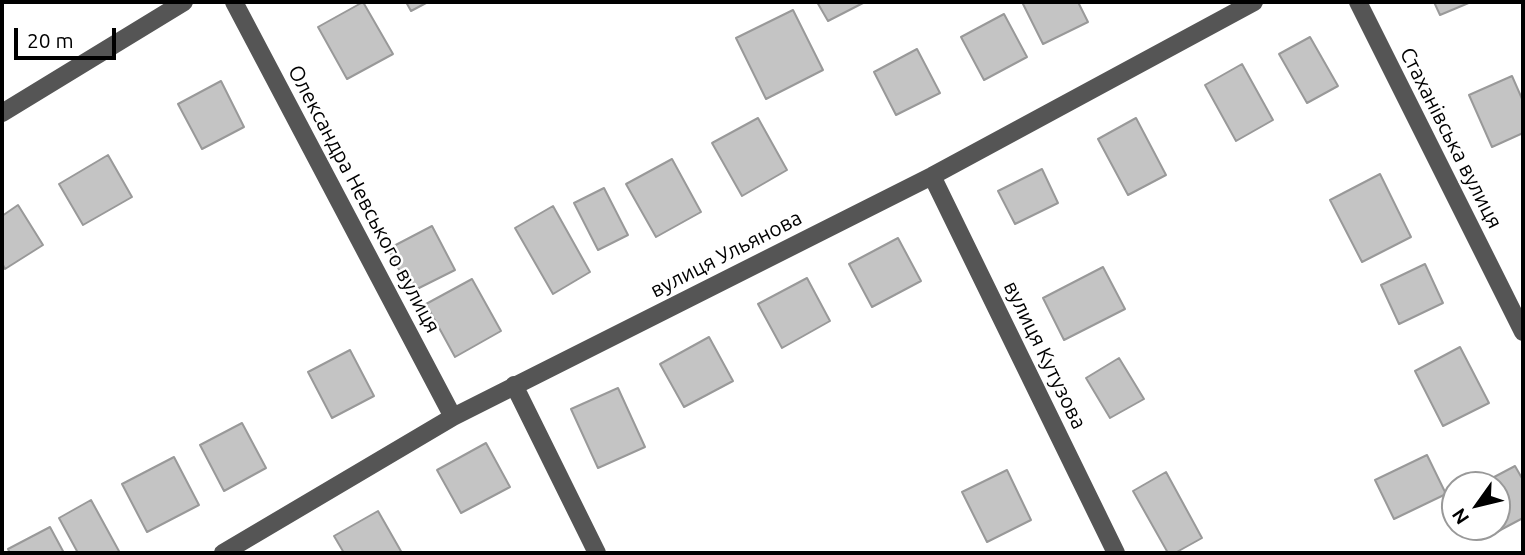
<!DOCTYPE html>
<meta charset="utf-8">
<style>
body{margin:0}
#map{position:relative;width:1525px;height:555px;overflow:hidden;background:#fff;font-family:Ubuntu,sans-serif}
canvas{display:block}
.frame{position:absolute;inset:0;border:4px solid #000;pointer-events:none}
.north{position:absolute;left:1441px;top:471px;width:70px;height:70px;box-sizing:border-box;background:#fff;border:2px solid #999;border-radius:50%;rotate:236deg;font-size:19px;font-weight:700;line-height:28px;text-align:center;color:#000}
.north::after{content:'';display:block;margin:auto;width:24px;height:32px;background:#000;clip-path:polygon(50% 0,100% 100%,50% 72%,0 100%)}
.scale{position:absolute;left:14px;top:28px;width:102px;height:32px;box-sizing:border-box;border:4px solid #000;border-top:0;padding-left:9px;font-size:21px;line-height:24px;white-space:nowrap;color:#000;-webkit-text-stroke:5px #fff;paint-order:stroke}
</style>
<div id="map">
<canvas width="1525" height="555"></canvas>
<div class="frame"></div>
<div class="north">N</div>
<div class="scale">20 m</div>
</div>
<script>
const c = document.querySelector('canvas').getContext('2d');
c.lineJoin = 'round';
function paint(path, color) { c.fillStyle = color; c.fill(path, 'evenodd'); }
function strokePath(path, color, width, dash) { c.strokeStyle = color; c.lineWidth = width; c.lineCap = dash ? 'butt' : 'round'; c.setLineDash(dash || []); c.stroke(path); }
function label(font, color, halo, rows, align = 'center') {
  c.font = font + ' Ubuntu,sans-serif'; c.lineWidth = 5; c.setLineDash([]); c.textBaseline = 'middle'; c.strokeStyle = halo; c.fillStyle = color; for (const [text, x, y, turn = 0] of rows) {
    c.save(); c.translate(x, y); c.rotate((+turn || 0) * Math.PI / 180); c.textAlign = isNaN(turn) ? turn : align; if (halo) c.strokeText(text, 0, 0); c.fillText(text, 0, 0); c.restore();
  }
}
const building = new Path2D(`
 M363 2 393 54 347 79 318 27Z
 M406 2H428L411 11Z
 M817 2H865L828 21Z
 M1022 2H1078L1088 22 1043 44Z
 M1434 2H1471L1440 15Z
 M793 10 823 70 766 99 736 38Z
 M1004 14 1027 57 984 80 961 37Z
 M1310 37 1338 86 1307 103 1279 54Z
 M917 49 940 93 896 115 874 72Z
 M1242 64 1273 120 1236 141 1205 85Z
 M1512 76 1523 101V133L1492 147 1469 95Z
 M221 81 244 127 202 149 178 104Z
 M758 118 787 170 742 196 712 143Z
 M1136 118 1166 175 1128 195 1098 139Z
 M108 155 132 197 83 225 59 184Z
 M672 159 701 212 656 237 626 184Z
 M1042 169 1058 203 1015 224 998 191Z
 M1380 174 1411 237 1362 262 1330 200Z
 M604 188 628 235 598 250 574 203Z
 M18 205 43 245 5 269 2 263V216Z
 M553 206 590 272 553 294 515 228Z
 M432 226 455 270 411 292 388 249Z
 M898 238 921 281 872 307 849 264Z
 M1425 264 1443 303 1399 324 1381 285Z
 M1103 267 1125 309 1064 340 1043 298Z
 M807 278 830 321 782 348 758 304Z
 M472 279 501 331 455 357 426 304Z
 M709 337 733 381 684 407 660 364Z
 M1460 347 1489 403 1443 426 1415 371Z
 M350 350 374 396 332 418 308 372Z
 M1119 358 1144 399 1110 418 1086 378Z
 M618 388 645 447 598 468 571 409Z
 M242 423 266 468 224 491 200 445Z
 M486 443 510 487 461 513 437 470Z
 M1427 455 1446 494 1394 519 1375 480Z
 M174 457 199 505 147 532 122 484Z
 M1515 466 1523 480V518L1491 535 1486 527H1497V485H1479Z
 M1007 470 1031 520 987 542 962 492Z
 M1166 472 1202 538 1175 553H1168L1133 491Z
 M91 500 120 553H78L59 518Z
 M378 511 402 553H344L334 536Z
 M50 527 64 553H10L8 549Z`);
paint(building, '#c4c4c4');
strokePath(building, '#999', 2);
strokePath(new Path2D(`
 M234 2 453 417
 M1358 2 1523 332
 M2 113 184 2
 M932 176 1116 553
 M514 385 597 553
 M223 553 453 417 932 176 1254 2`), '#555', 18);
label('21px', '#000', '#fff', [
 ["Стаханівська вулиця",1451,138,63],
 ["Олександра Невського вулиця",364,199,62],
 ["вулиця Ульянова",726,254,-27],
 ["вулиця Кутузова",1045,355,64]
]);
</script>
